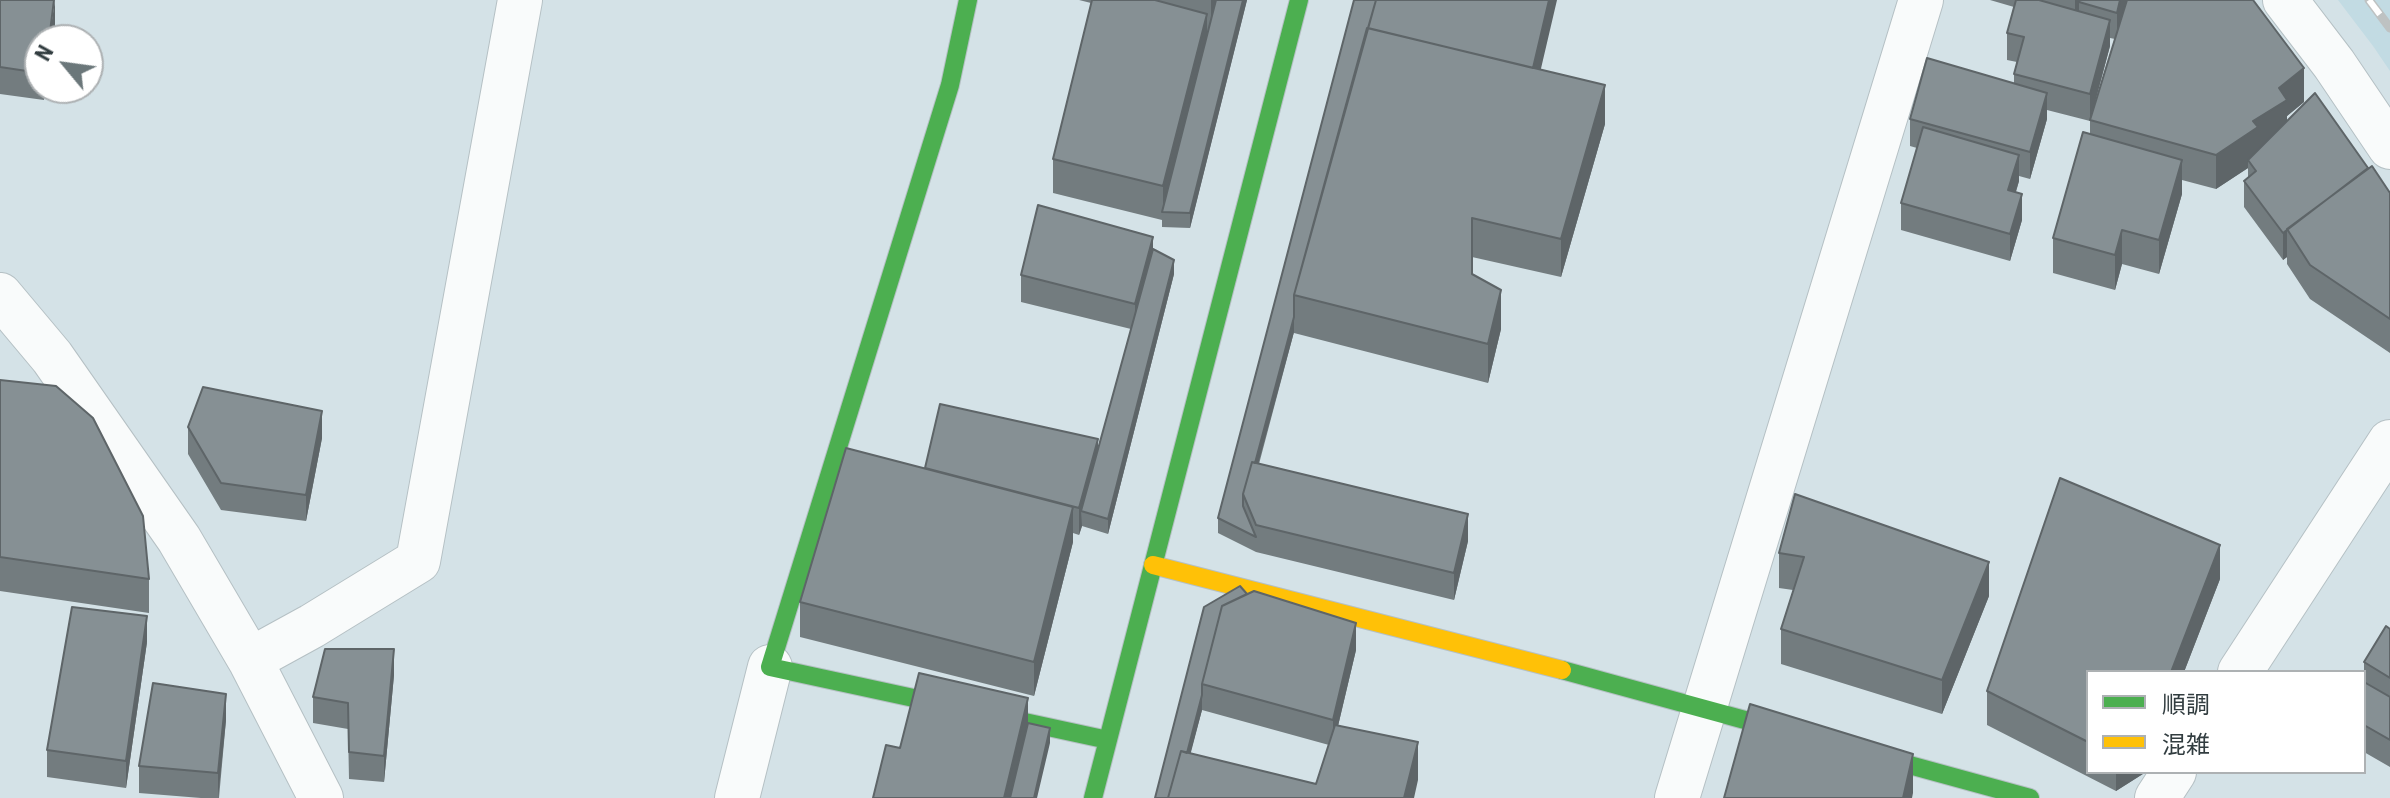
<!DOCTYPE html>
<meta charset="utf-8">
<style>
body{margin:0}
#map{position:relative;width:2390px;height:798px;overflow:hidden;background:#d4e2e7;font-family:"Roboto Condensed","Noto Sans JP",sans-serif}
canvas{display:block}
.legend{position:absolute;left:2086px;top:670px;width:280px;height:104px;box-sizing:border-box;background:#fff;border:2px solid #adb1b3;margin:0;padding:10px 14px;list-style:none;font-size:24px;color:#323d40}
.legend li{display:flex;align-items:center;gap:16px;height:40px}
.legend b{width:40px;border:2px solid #adb1b3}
.north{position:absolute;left:24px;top:24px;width:80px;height:80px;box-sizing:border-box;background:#fff;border:2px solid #adb1b3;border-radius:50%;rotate:299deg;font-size:22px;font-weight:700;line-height:32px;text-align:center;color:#323d40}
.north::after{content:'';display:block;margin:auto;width:28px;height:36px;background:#6b777a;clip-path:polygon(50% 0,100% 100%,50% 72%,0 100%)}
</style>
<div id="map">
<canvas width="2390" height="798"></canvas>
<ul class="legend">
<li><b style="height:10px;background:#4caf50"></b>順調</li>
<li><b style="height:10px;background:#ffc107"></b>混雑</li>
</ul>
<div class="north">N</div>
</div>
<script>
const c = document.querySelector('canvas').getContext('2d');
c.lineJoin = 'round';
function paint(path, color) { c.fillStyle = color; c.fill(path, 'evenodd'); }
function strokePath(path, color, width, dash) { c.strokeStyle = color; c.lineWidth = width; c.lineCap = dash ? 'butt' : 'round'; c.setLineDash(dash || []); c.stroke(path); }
paint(new Path2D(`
 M2338 0H2390V71L2373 46Z`), '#c2dbe3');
const street = new Path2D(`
 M2285 0 2334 64 2390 147
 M0 295 52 357 179 539 250 660 321 798
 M250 660 312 626 418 561 520 0
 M2240 672 2390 442
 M737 798 770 667
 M1677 798 1921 0
 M2157 798 2174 772`);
const fast = new Path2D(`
 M968 0 950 85 770 667 1108 740
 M1562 670 2030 798
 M1093 798 1299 0`);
const slow = new Path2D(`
 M1153 565 1562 670`);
strokePath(street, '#b5c0c4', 46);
strokePath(fast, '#b5c0c4', 20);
strokePath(slow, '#b5c0c4', 20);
strokePath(street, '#f9fbfb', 44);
strokePath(fast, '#4caf50', 18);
strokePath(slow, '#ffc107', 18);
const rail = new Path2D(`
 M2369 0 2390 28`);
strokePath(rail, '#bec2c2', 9);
strokePath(rail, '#fff', 6, [18]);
paint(new Path2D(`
 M0 0 55 25 52 40H40V88H46L44 100 0 94Z
 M1079 0H1247L1190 228 1162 227V220L1053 193V159L1091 3Z
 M1354 0 1541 70 1605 124 1561 277 1472 257V274L1501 329 1488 383 1294 333V332L1259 464 1468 541 1454 600 1256 552 1218 533V518Z
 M1990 0H2253L2304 102 2287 116V121L2368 169 2390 193V353L2310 299 2287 264V257L2283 260 2244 207V181L2248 177V168L2216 189 2182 180V194L2159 274 2122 264 2115 290 2053 273V238L2090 134V120L2115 39 2110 38V46L2090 121 2047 110V119L2030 179 2019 176V181L2016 192 2022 220 2010 261 1901 230V203L1917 148 1910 146V119L2014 83V74L2017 62 2007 60V33L2014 7Z
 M1153 249 1174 274 1108 534 1082 526 1079 535 1073 533V542L1034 696 800 637V602L925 469 1098 449 1131 329 1021 302V275Z
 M0 380 149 579V613L0 591Z
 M188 427 322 438 306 521 221 510 188 454Z
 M1795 494 1989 596 1942 714 1781 664V629L1793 590 1779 588V553Z
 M2220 579 2184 672H2088V772H2146L2116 791 1987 725V691Z
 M1240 586 1247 594 1356 650 1338 726 1418 780 1155 798ZM1202 710 1329 745 1316 784 1190 754Z
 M2390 629V767L2364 752V662Z
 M147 642 126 788 47 777V750Z
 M394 675 384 782 349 779 348 729 313 723V697Z
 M226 720 219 798H201L139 793V766Z`), '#737c7f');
paint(new Path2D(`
 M55 0V25L52 40H49Z
 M1211 0H1220L1211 35Z
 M1243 0H1247L1190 228V213Z
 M1549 0H1557L1532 107V73Z
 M2075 0H2083L2079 2V12L2075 25Z
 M2120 0H2128L2117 39V13Z
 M1207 14V48L1163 212V186Z
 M2110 20V46L2090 121V94Z
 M2304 68V102L2287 116V134L2248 160V168L2216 189V155L2253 121 2279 88Z
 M1605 85V124L1561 277V239Z
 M2047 93V119L2030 179V152Z
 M2019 155V181L2008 216V190Z
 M2182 160V194L2159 274V240Z
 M2022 194V220L2010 261V234Z
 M2122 230V264L2115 290V255Z
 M2287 230V257L2283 260V233Z
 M1153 237V264L1135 331V304Z
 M1174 260V274L1108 534V519Z
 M1501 290V329L1488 383V344Z
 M1294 317V332L1247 505 1245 499Z
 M322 411V438L306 521V495Z
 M1098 439V466L1081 511 1082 526 1079 535V508Z
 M1073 507V542L1034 696V662Z
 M1468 514V541L1454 600V573Z
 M2220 545V579L2184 672H2171Z
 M1989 562V596L1942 714V680Z
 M147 616V642L126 788V761Z
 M1356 623V650L1333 747V720Z
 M394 649V675L384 782V756Z
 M226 694V720L218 798V773Z
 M1202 695V710L1179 798H1175Z
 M1028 698V732L1012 798H1004Z
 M1050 728V743L1037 798H1034Z
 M1418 742V780L1414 798H1404Z
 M1913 754V793L1912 798H1903Z
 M2116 772H2146L2116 791Z`), '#5e6568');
const building = new Path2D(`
 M0 0H54L49 40H40V73L0 67Z
 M1092 0H1155L1207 14 1163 186 1053 159Z
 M1216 0H1243L1190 213 1162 212Z
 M1354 0H1376L1294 295V317L1255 463 1252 462 1243 494V506L1256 537 1218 518Z
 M1376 0H1549L1533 68 1368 28Z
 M2016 0H2039L2110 20 2090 94 2014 74 2024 37 2007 33Z
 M2080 0H2120L2117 13 2079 2Z
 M2127 0H2253L2304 68 2279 88 2287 100 2253 121 2258 127 2216 155 2090 120Z
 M1367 28 1605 85 1561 239 1472 218V274L1501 290 1488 344 1294 295Z
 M1927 58 2047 93 2030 152 1910 119Z
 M2315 93 2368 168 2283 233 2244 181 2256 171 2248 160Z
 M1923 127 2019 155 2008 190 2022 194 2010 234 1901 203Z
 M2083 132 2182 160 2159 240 2122 230 2115 255 2053 238Z
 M2372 166 2390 193V319L2310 265 2287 229Z
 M1038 205 1153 237 1135 304 1021 275Z
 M1153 249 1174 260 1108 519 1081 511Z
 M0 380 56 386 93 418 143 516 149 579 0 557Z
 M203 387 322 411 306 495 221 483 188 427Z
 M940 404 1098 439 1079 508 925 468Z
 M846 448 1073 507 1034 662 800 602Z
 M1252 462 1468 514 1454 573 1256 525 1243 494Z
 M2060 478 2220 545 2171 672H2088V742L1987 691Z
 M1795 494 1989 562 1942 680 1781 629 1804 557 1779 553Z
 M1240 586 1247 594 1222 606 1202 684V695L1187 753 1181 751 1168 798H1155L1204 607Z
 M1254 591 1356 623 1333 720 1202 684 1222 606Z
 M72 607 147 616 126 761 47 750Z
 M2386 626 2390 629V678L2364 662Z
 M325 649H394L384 756 349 752 348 703 313 697Z
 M919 673 1028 698 1004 798H873L886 745 900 748Z
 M2364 682 2390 697V740L2364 725Z
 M153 683 226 694 218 773 139 766Z
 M1750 704 1913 754 1903 798H1724Z
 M1028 723 1050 728 1034 798H1010Z
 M1335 725 1418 742 1404 798H1168L1181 751 1316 784Z`);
paint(building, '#869094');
strokePath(building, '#5e6568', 2);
</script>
